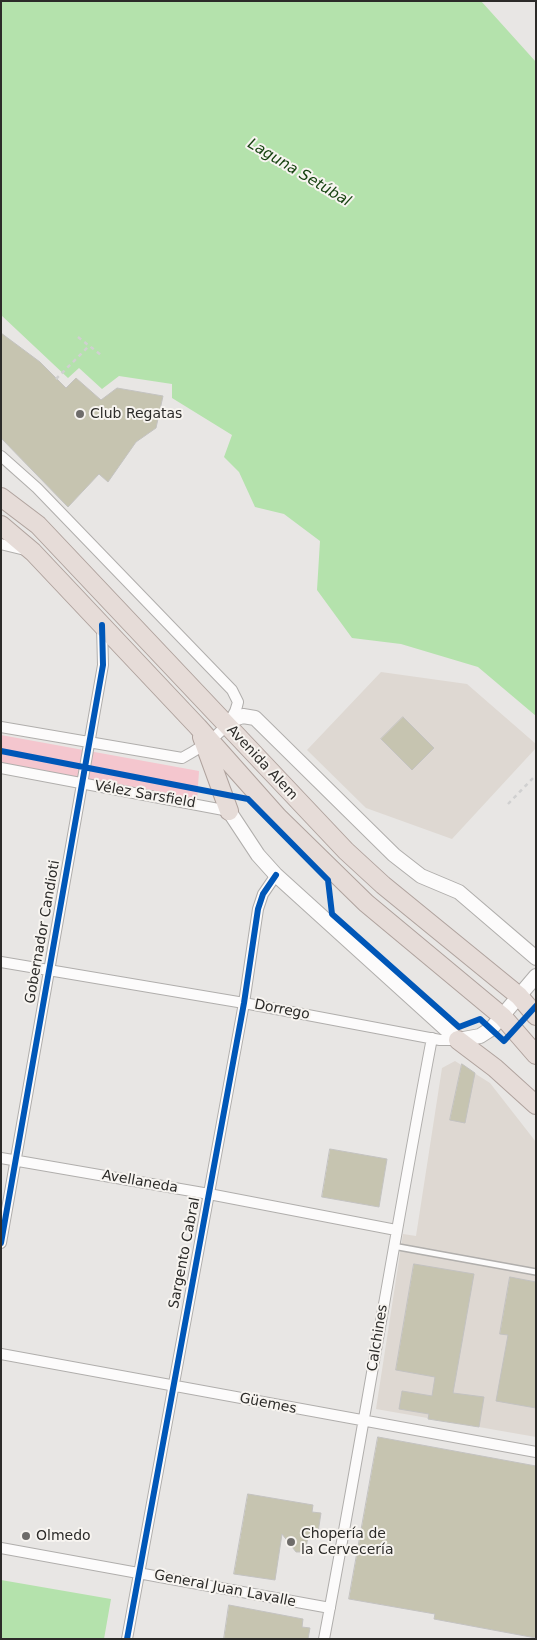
<!DOCTYPE html>
<meta charset="utf-8">
<style>
body{margin:0}
#map{position:relative;width:537px;height:1640px;overflow:hidden;background:#e8e6e4;font-family:"DejaVu Sans",sans-serif}
canvas{display:block}
.frame{position:absolute;inset:0;border:2px solid #2c2b29;pointer-events:none}
</style>
<div id="map">
<canvas width="537" height="1640"></canvas>
<div class="frame"></div>
</div>
<script>
const c = document.querySelector('canvas').getContext('2d');
c.lineJoin = 'round';
function paint(path, color) { c.fillStyle = color; c.fill(path, 'evenodd'); }
function strokePath(path, color, width, dash) { c.strokeStyle = color; c.lineWidth = width; c.lineCap = dash ? 'butt' : 'round'; c.setLineDash(dash || []); c.stroke(path); }
function label(font, color, halo, rows, align = 'center') {
  c.font = font + ' "DejaVu Sans",sans-serif'; c.lineWidth = 4; c.setLineDash([]); c.textBaseline = 'middle'; c.strokeStyle = halo; c.fillStyle = color; for (const [text, x, y, turn = 0] of rows) {
    c.save(); c.translate(x, y); c.rotate((+turn || 0) * Math.PI / 180); c.textAlign = isNaN(turn) ? turn : align; if (halo) c.strokeText(text, 0, 0); c.fillText(text, 0, 0); c.restore();
  }
}
paint(new Path2D(`
 M381 672 467 684 536 744V748L452 839 366 808 307 750Z
 M455 1061 490 1083 536 1142V1437L376 1409 403 1234 416 1236 442 1068Z`), '#ded8d2');
paint(new Path2D(`
 M1 735 199 771 197 801 1 764Z`), '#f4c6ce');
paint(new Path2D(`
 M1 1H481L536 62V716L478 667 401 644 352 638 317 590 320 541 284 514 255 507 239 472 224 457 232 435 172 398V384L119 376 102 389 79 368 68 378 1 315Z
 M1 1580 111 1599 104 1639H1Z`), '#b4e2ac');
const building = new Path2D(`
 M1 333 40 362 66 388 76 378 101 400 117 388 163 396 156 428 136 442 108 482 99 474 68 507 1 438Z
 M403 717 434 748 412 770 381 739Z
 M462 1064 475 1073 465 1123 450 1120Z
 M330 1149 387 1159 379 1207 322 1197Z
 M414 1264 474 1274 453 1393 484 1397 479 1427 428 1419 429 1414 399 1409 402 1391 432 1396 435 1377 396 1370Z
 M510 1277 536 1282V1408L496 1401 508 1335 500 1334Z
 M378 1437 536 1466V1638L434 1619 435 1614 349 1599Z
 M248 1494 313 1505 312 1512 321 1513 317 1539 308 1537 306 1548 300 1552H296L282 1534 275 1580 234 1574Z
 M229 1605 303 1619 302 1627 310 1628 308 1639H224Z`);
paint(building, '#c6c4b0');
strokePath(building, '#c3c2c0', 1);
const service = new Path2D(`
 M393 1246 536 1272`);
const minor = new Path2D(`
 M1 456 37 488 232 690 238 702C233 728 204 746 182 758L1 727
 M1 544 25 550
 M1 768 229 811
 M1 962 244 1003 440 1040H458
 M1 1158 209 1194 396 1230
 M1 1243 103 665 102 626
 M1 1354 536 1452
 M1 1548 330 1608
 M127 1639 244 1003 258 909 263 894 276 875
 M324 1639C362 1439 394 1238 432 1038`);
const tertiary = new Path2D(`
 M231 720 243 716 255 718 394 855 421 876 459 892 536 958
 M229 811 258 855 276 875 458 1040 480 1036 491 1029 536 976`);
const trunk = new Path2D(`
 M1 497 38 525 346 851 383 885 519 996 536 1016
 M1 525 33 552 198 727 278 817 366 903 503 1017 536 1055
 M202 737 229 811
 M458 1040 495 1068 536 1105`);
strokePath(service, '#b0aeac', 8);
strokePath(minor, '#b0aeac', 12);
strokePath(tertiary, '#b0aeac', 16);
strokePath(trunk, '#afa29d', 20);
strokePath(new Path2D(`
 M78 337 101 355
 M56 379 89 346
 M508 804 536 775`), '#d0d0d0', 2.5, [4, 4]);
strokePath(service, '#fcfbfb', 5);
strokePath(minor, '#fcfbfb', 10);
strokePath(tertiary, '#fcfbfb', 14);
strokePath(trunk, '#e6dcd8', 18);
strokePath(new Path2D(`
 M1 751 248 799 328 880 332 914 459 1027 480 1019 504 1041 536 1006
 M1 1243 103 665 102 625
 M127 1639 244 1003 258 909 263 894 276 875`), '#0057b8', 6);
for (const [x, y, r, color] of [
 [80,414,5,"#6e6c6a"],
 [26,1536,5,"#6e6c6a"],
 [291,1542,5,"#6e6c6a"]
]) { const dot = new Path2D(); dot.arc(x, y, r, 0, 2 * Math.PI); c.fillStyle = color; c.fill(dot); strokePath(dot, '#f7f4f0', 2); }
label('14px', '#2c2b29', '#f7f4f0', [
 ["Club Regatas",90,414],
 ["Chopería de",301,1534],
 ["la Cervecería",301,1550],
 ["Olmedo",36,1536]
], 'left');
label('14px', '#2c2b29', '#f7f4f0', [
 ["Avenida Alem",262,763,47],
 ["Vélez Sarsfield",145,795,10],
 ["Gobernador Candioti",43,932,-80],
 ["Dorrego",282,1010,11],
 ["Avellaneda",140,1182,10],
 ["Sargento Cabral",185,1253,-79],
 ["Calchines",378,1338,-81],
 ["Güemes",268,1404,11],
 ["General Juan Lavalle",225,1589,11]
]);
label('italic 15px', '#174311', '#f7f4f0', [
 ["Laguna Setúbal",299,173,31]
]);
</script>
